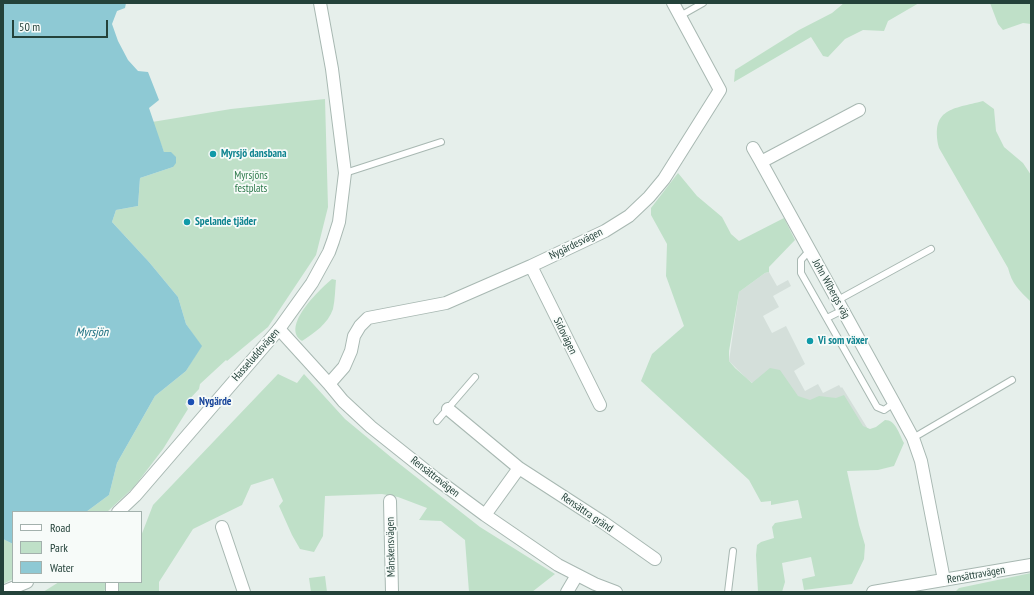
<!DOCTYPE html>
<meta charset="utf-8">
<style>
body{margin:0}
#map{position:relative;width:1034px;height:595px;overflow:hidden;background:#e6efeb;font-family:"PT Sans Narrow",sans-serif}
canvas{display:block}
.frame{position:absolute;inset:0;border:4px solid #24423a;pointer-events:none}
.legend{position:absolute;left:12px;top:511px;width:130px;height:72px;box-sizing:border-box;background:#f7fbf9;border:1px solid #a3b1ad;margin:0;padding:5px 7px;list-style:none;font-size:12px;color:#24423a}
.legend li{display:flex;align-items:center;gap:8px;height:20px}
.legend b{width:20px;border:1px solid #a3b1ad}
.scale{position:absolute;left:12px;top:20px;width:96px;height:18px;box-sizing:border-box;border:2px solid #24423a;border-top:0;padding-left:5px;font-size:12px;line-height:14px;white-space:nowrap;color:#24423a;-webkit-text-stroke:3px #f7fbf9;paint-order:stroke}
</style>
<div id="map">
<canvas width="1034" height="595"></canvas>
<div class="frame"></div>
<ul class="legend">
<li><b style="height:5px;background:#fff"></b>Road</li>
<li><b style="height:11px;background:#bfe0c8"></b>Park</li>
<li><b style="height:11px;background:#8ec9d4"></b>Water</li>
</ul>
<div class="scale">50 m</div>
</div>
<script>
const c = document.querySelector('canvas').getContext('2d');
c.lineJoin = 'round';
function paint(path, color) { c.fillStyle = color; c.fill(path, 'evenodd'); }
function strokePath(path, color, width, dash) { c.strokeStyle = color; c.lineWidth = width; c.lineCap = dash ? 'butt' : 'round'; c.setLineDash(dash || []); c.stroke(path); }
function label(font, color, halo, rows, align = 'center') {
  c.font = font + ' "PT Sans Narrow",sans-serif'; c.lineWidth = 3.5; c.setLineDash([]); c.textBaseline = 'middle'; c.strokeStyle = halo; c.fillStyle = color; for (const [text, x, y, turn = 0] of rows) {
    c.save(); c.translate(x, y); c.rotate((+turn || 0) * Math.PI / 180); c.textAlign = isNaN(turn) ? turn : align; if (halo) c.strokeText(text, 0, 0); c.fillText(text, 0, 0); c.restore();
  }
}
paint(new Path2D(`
 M769 272 777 286 788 280 791 286 773 296 779 307 763 316 772 333 786 326 805 364 794 371 805 391 818 384 823 393 839 385 841 388 842 387 868 429 763 391 746 378 729 361 739 292 765 273Z`), '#d4dfda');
paint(new Path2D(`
 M844 3H919L888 21 884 31 863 30 845 39 828 57 823 56 811 37 734 82 735 70 799 30 832 13Z
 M990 3H1031V24L1023 23 1003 30 998 24Z
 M325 99 328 207 316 255 268 327 227 361 226 360 200 384 199 389 185 404 188 409 163 449 134 487 107 512H86L109 495 117 463 155 396 186 371 201 346 186 324 178 297 149 262 112 222 116 210 138 206 140 178 173 167 164 152 152 122 231 109Z
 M983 101 994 109 996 131 1004 147 1023 163 1031 175V302C1019 290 1012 284 1008 268L939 148C930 108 953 109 983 101Z
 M678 173 697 196 722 217 731 234 739 241 784 218 795 240 769 267V272L765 273 739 292 729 351V361L735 368 752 383 770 368 780 370 798 396 810 400 819 396 836 398 844 395 863 426 870 429 876 427 885 420C896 420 899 434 904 443L894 466 878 470 847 471 859 525 865 545 864 559 852 584 804 590 802 579 815 576 811 557 782 563 785 582 782 592H758L756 555 757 545 761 542 774 538 772 527 775 523 802 518 798 500 771 505V501L761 502 749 480 641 381 652 354 684 326 666 276 667 244 651 215V208Z
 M332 279 336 280C335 290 335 300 333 309 328 324 314 333 302 341 280 327 320 289 332 279Z
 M278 374 297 383 304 374 345 419 392 458 480 527 555 574 532 592H469L465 540 441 521 419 520 427 508 398 497 382 494 325 496 323 536 314 552 300 549 292 535 279 506 283 501 273 478 251 485 242 505 193 529 159 582V592H118V582H141V536L153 505Z
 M3 539 13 544V579L3 584Z
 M1031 573V592H955L959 588Z
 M325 576 327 592H311L309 578Z
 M59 582H108L104 592H43Z`), '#bfe0c8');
paint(new Path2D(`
 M3 3H126L125 8 117 11 112 24 118 41 128 60 138 71 148 72 159 100 149 108 164 152H171L176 157V163L173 167 140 178 138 206 116 210 112 222 149 262 178 297 186 324 202 346 186 371 155 396 117 463 109 495 86 512H13V544L3 539Z`), '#8ec9d4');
const service = new Path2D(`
 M680 16 703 3
 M345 173 441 142
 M810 250 801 260V273L877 407 884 410 894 403
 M838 300 931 249
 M827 318 843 310
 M437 421 475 377
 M913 438 1012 380
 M728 592 733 551`);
const minor = new Path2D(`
 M859 110 761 162 894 403 913 438 921 461 944 580
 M753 148 761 162
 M531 266 600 405
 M279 329 329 384 343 401 371 427 435 478 485 515 558 565 595 584 616 592
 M329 384 344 367 351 351 354 336 360 326 368 318 446 303 531 266 605 231 629 216 649 197 664 179 720 90 673 3
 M448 409 519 468 485 515
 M519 468 604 523 655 559
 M390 501 392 592
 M222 527 244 592
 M112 582V592
 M567 592 577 575
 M873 592 1031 565`);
const tertiary = new Path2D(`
 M118 512 135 496 279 329 312 283 329 252 333 241 339 222 345 173 332 69 320 3
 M3 592 27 582`);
strokePath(service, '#a8b8b2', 8);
strokePath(minor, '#a8b8b2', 14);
strokePath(tertiary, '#a8b8b2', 14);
strokePath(service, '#fff', 6);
strokePath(minor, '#fff', 12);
strokePath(tertiary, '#fff', 12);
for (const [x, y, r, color] of [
 [213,154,4,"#0f9aa8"],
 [187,222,4,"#0f9aa8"],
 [810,341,4,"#0f9aa8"],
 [191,402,4,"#1a4fb4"]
]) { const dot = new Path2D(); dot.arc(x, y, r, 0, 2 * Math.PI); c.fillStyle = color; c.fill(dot); strokePath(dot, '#f7fbf9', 1.5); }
label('bold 11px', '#0d838f', '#f7fbf9', [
 ["Myrsjö dansbana",221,154],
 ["Spelande tjäder",195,222],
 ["Vi som växer",818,341]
], 'left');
label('11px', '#2d7a4b', '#f7fbf9', [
 ["Myrsjöns",251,176],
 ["festplats",251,189]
]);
label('11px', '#24423a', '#f7fbf9', [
 ["Nygärdesvägen",576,244,-26],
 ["John Wibergs väg",831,289,61],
 ["Sidovägen",565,336,64],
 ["Hasseluddsvägen",256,355,-49],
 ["Rensättravägen",435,477,38],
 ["Rensättra gränd",587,513,34],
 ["Månskensvägen",391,547,-91],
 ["Rensättravägen",976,575,-10]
]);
label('bold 11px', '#164399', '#f7fbf9', [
 ["Nygärde",199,402]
], 'left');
label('italic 12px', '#1c6f80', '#f7fbf9', [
 ["Myrsjön",92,333]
]);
</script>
